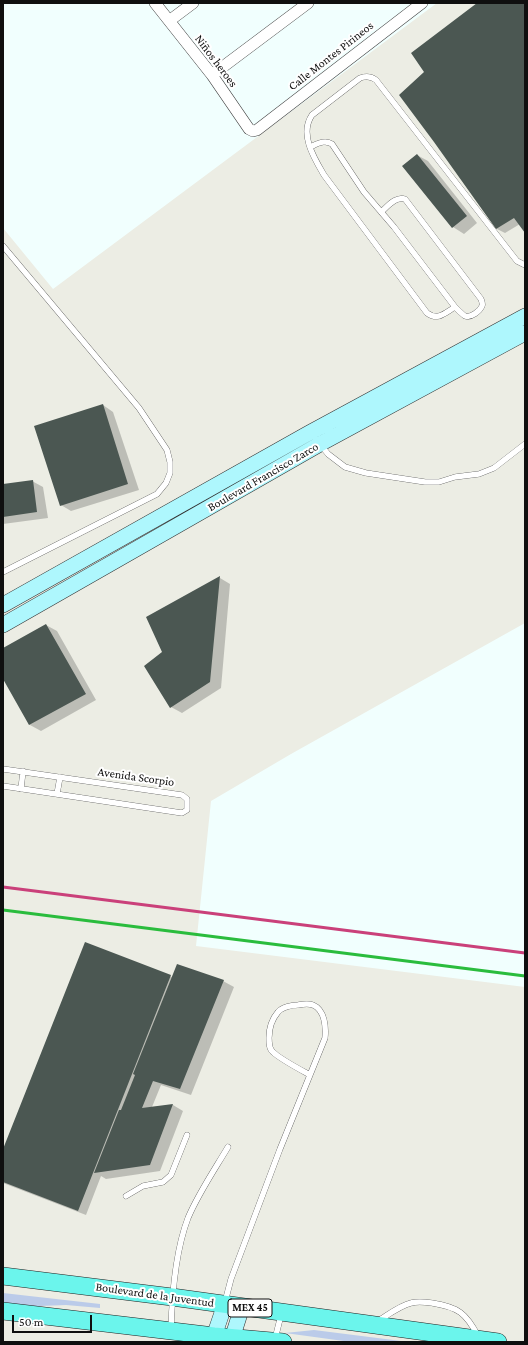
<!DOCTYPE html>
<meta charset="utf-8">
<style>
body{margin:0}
#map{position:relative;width:528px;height:1345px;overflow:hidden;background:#f1fffe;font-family:"Crimson Pro",serif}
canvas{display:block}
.frame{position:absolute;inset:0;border:4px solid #0f0f0f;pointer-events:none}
.scale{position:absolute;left:12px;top:1315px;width:80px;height:18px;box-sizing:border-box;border:2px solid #0f0f0f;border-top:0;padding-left:5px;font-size:12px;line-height:14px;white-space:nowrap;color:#0f0f0f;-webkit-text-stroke:3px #fff;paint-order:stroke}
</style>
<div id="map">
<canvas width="528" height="1345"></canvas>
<div class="frame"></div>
<div class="scale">50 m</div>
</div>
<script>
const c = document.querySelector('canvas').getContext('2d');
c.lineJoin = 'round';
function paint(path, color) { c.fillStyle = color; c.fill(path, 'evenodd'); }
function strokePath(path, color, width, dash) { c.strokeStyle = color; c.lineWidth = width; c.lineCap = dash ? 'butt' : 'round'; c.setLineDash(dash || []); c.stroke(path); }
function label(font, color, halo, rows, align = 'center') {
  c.font = font + ' "Crimson Pro",serif'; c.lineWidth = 4; c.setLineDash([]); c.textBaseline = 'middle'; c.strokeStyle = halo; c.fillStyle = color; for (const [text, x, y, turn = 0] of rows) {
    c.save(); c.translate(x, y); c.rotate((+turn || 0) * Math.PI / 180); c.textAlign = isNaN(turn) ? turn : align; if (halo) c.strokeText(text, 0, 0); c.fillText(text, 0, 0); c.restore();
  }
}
paint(new Path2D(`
 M437 3H525V623L291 754 211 801 196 946 525 987V1342H3V228L53 289Z`), '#ecede4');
paint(new Path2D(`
 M3 1293 100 1304V1308L66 1305 13 1307 3 1305Z
 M314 1330 409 1342H351L285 1333Z`), '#bbcbe9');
paint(new Path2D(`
 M479 3H525V232L520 224 505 233 497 229 435 142 425 72Z
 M417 155 428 161 477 223 464 234 453 227 403 166Z
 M103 405 113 412 139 490 71 511 61 505Z
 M32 481 43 487 48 518 3 524V485Z
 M220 578 230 584 221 688 182 713 171 707 163 652Z
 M46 625 57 631 96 700 41 731 30 725 3 677V649Z
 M170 976 173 978 223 981 234 987 191 1095 161 1085 152 1107 173 1105 183 1111 160 1171 106 1179 101 1176 86 1215 3 1183V1152Z`), '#0003');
strokePath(new Path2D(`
 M3 887 525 953`), '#ca407a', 3);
paint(new Path2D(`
 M477 3H525V233L514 218 496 229 434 142 399 95 424 72 411 53Z
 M417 154 467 216 452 228 402 166Z
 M103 404 128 484 60 506 34 426Z
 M33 480 37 512 3 517V484Z
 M220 576 210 682 170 708 144 666 162 652 146 617Z
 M46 624 86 694 29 725 3 679V648Z
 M85 942 171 975 78 1211 3 1182V1149Z
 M177 964 224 980 180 1089 153 1081 142 1108 173 1104 150 1165 94 1173 119 1110H121L135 1075 133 1074Z`), '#4b5752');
const service = new Path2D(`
 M310 147C317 144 325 139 332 144L364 192 394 227 455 307C445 313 438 321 427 313L324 175C314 158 299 134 312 115L360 78C366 76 371 76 376 80L517 261 525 265
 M381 212C388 206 396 196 405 199L481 299C482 302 483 304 482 306 480 311 471 318 465 316 462 314 458 310 455 307
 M3 246 139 408 167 450 170 462V473L166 483 157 494 3 572
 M320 444 328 454 345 467 366 473 425 482H439L455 477 479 474 494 468 525 444
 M3 769 182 795 187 799V810L182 813 3 786
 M21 789 23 771
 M57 794 60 777
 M126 1196 143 1186 163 1182 171 1175 187 1135
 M225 1302 231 1279 280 1149 325 1038C326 1027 325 1010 313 1005 308 1003 303 1004 298 1005 292 1005 282 1007 278 1012 272 1019 269 1029 269 1038 269 1043 269 1049 273 1052 280 1059 301 1070 310 1075
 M378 1321C388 1315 399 1306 411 1303 418 1301 425 1302 432 1303 458 1307 466 1313 478 1336
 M171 1330C172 1294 175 1252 188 1218 198 1194 215 1169 228 1147
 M275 1339 281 1315`);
const minor = new Path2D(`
 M155 3 212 75 249 129 253 131 257 130 422 3
 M169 21 193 3
 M212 75 308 3`);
const secondary = new Path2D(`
 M3 605 309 433 525 316
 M3 625 320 444 525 333
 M212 1342 225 1304
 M231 1342 242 1307`);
const primary = new Path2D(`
 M3 1276 172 1297 498 1342
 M3 1311 214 1336 283 1342`);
strokePath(service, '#424242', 6);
strokePath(minor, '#424242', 12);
strokePath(secondary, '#313131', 16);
strokePath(primary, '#202020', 18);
strokePath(service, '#fff', 5.5);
strokePath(minor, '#fff', 11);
strokePath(secondary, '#aef7fd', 15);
strokePath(primary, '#6bf5ec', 17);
strokePath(new Path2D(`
 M3 910 525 976`), '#2abc3d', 3);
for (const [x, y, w] of [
 [250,1308,44]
]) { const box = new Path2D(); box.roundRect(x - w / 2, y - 9, w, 18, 3); c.fillStyle = '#fff'; c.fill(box); strokePath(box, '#0f0f0f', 1); }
label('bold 11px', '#0f0f0f', null, [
 ["MEX 45",250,1308]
]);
label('12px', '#0f0f0f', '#fff', [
 ["Calle Montes Pirineos",331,56,-38],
 ["Niños heroes",216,61,53],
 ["Boulevard Francisco Zarco",263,477,-30],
 ["Avenida Scorpio",136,777,8],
 ["Boulevard de la Juventud",155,1295,8]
]);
</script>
